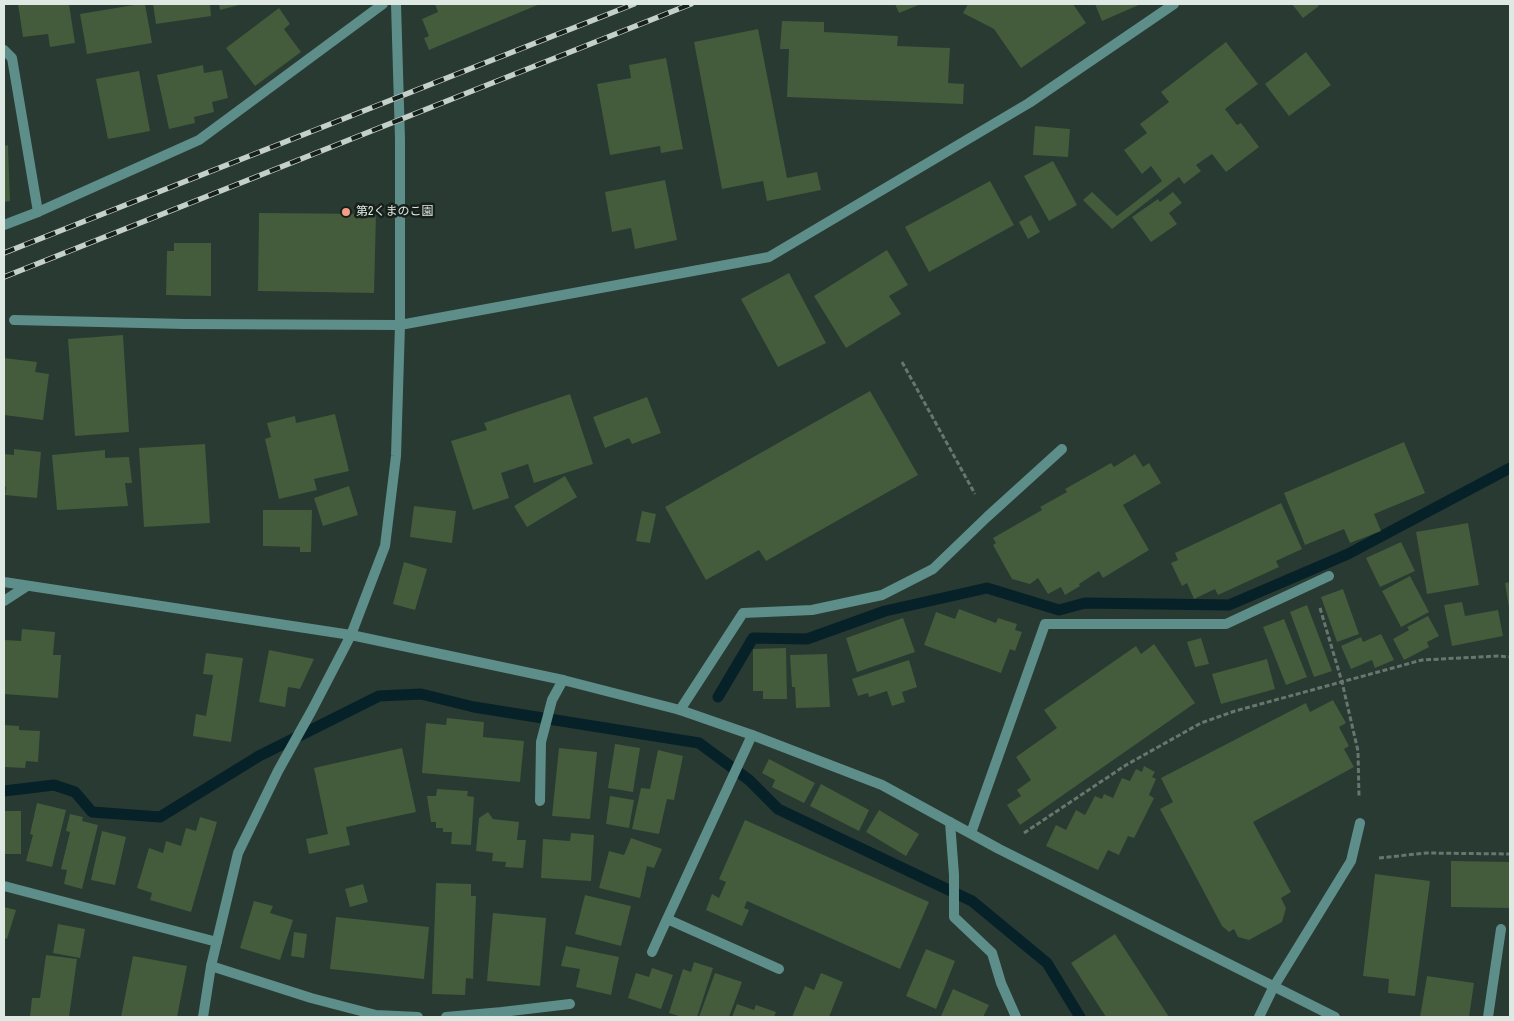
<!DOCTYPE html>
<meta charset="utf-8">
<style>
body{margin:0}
#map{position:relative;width:1514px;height:1021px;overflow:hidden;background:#283a31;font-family:"Archivo Narrow",sans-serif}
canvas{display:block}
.frame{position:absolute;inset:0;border:5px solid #dee9e3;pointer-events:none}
</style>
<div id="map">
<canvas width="1514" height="1021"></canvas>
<div class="frame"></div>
</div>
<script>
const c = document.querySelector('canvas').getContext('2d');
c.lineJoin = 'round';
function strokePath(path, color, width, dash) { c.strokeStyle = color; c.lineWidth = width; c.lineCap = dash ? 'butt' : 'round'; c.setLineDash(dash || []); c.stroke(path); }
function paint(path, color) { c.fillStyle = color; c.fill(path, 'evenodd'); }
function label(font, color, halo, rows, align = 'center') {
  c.font = font + ' "Archivo Narrow","Noto Sans JP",sans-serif'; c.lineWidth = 5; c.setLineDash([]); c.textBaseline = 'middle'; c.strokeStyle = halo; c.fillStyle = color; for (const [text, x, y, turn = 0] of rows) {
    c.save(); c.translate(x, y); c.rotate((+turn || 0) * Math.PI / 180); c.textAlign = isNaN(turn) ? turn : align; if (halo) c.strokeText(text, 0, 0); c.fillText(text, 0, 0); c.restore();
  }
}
strokePath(new Path2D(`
 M718 697 753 638 807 639 885 611 987 588 1059 610 1085 603 1229 605 1348 554 1510 468
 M4 791 54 785 75 792 92 812 160 817 259 756 379 696 421 694 474 707 699 743 749 780 778 809 972 901 1047 963 1080 1017`), '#062127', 11);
paint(new Path2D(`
 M18 4H69L75 43 50 47 48 34 23 37Z
 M140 4H145L152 43 87 54 80 14Z
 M153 4H210L211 16 156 24Z
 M219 4H243L220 10Z
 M435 4H540L429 50 424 38 429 36 422 19 438 12Z
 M895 4H921L899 13Z
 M968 4H1073L1086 23 1021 68 994 29 963 13Z
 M1095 4H1141L1102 21Z
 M1292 4H1317L1319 6 1303 18Z
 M279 8 290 24 284 29 301 52 255 86 226 48Z
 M782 21 824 22V32L898 36 897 46 950 48 948 83 964 84 963 104 787 97 789 49H780Z
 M758 29 787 178 817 172 821 190 767 201 763 181 722 189 694 42Z
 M1226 42 1258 84 1225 109 1237 125 1241 123 1259 147 1226 172 1212 154 1196 165 1201 171 1184 184 1179 177 1112 229 1083 200 1092 192 1117 216 1162 181 1151 166 1142 174 1124 150 1147 133 1140 124 1169 102 1161 92Z
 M1306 52 1331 85 1289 116 1265 84Z
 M666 58 683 149 661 153 660 146 610 155 597 84 631 78 629 65Z
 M203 65 204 73 222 70 228 98 212 102 214 112 194 117 195 123 169 129 157 75Z
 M139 71 150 131 108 139 96 79Z
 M1035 126 1070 129 1068 157 1033 155Z
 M8 145 10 201 4 202V146Z
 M1053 161 1077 205 1049 221 1024 176Z
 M665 180 677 240 635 249 631 228 612 232 605 192Z
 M990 181 1014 225 929 272 905 227Z
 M1173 192 1182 203 1169 213 1177 224 1151 242 1132 217 1158 199 1160 202Z
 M259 213 376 214 374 293 258 291Z
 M1031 215 1040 232 1028 239 1019 222Z
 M174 243H211V296L166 295 167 251H174Z
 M887 250 908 285 889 296 901 314 846 348 814 296Z
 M789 273 826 343 778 367 741 299Z
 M123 335 129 432 75 436 68 339Z
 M4 358 37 362 35 372 49 374 43 420 4 415Z
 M870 391 918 475 766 561 759 550 706 580 665 507Z
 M570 394 593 464 534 483 528 464 501 473 509 498 473 510 451 441 487 430 484 423Z
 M647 397 661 433 632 444 629 438 605 448 593 417Z
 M335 414 349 471 314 479 317 490 279 499 265 439 271 437 267 423 295 416 296 423Z
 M1404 442 1425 493 1374 514 1381 531 1350 543 1344 529 1305 545 1284 493Z
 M205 444 210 523 144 527 139 448Z
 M14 449 41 452 37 498 5 495 6 487 4 486V454L14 455Z
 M105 450V458L129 457 132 483H125L128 506 57 510 52 455Z
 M1135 454 1143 467 1149 463 1161 483 1123 505 1149 550 1103 578 1099 571 1079 584 1080 586 1065 595 1061 587 1048 594 1038 578 1030 584 1012 579 993 545 996 543 993 538 1042 510 1040 507 1067 492 1065 489 1111 463 1114 467Z
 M565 476 577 497 527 527 514 506Z
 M349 486 358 515 323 526 314 498Z
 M1281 503 1302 549 1276 561 1279 567 1218 595 1215 589 1194 599 1187 583 1182 586 1171 563 1178 560 1175 553Z
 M414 506 456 511 452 543 410 537Z
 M263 510H312L311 552H300V547L263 546Z
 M642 511 656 514 650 543 636 541Z
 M1468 523 1479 585 1427 594 1416 532Z
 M1401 542 1415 571 1380 587 1366 558Z
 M404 562 427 569 415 610 393 604Z
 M1410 576 1429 612 1401 627 1382 591Z
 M1510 582V608H1509L1505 583Z
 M1343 589 1359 634 1337 642 1321 597Z
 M1462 602 1465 616 1498 610 1503 636 1452 646 1444 605Z
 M1307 605 1332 671 1314 677 1290 612Z
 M959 609 996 623 998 618 1017 624 1015 630 1022 632 1015 651 1010 649 1001 673 924 645 936 612 955 619Z
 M1428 616 1439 636 1427 642 1429 647 1404 660 1393 639 1409 630 1407 627Z
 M903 618 915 652 857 672 846 638Z
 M1284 619 1307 677 1286 685 1263 627Z
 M22 629 55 632 53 655H61L58 698 4 694V640L21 641Z
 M1381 634 1394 660 1375 668 1372 660 1351 669 1341 646 1361 637 1363 642Z
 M1201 638 1209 664 1195 667 1187 642Z
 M1154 644 1195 703 1020 825 1007 805 1021 796 1017 790 1031 780 1016 757 1057 728 1044 710 1136 646 1141 654Z
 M786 648 787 699H763V691H753V649Z
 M269 650 314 659 300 689 288 687 285 707 259 702Z
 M206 653 243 658 231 742 193 736 196 714 206 716 213 675 203 674Z
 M827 654 830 707 796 708 795 687H792L790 655Z
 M1267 659 1275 689 1221 704 1212 674Z
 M909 660 917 687 902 692 905 702 892 706 887 691 869 697 868 693 858 696 852 679Z
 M1333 700 1346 723 1339 727 1349 746 1344 749 1354 767 1253 822 1291 892 1281 898 1286 908 1282 922 1249 940 1238 937 1234 929 1229 932 1222 926 1160 809 1173 802 1161 778 1306 703 1310 712Z
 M447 718 484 722 483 737 524 741 520 782 422 773 426 723 446 725Z
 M4 725 19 726V730L40 731 38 762 26 761 25 768 4 767Z
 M615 744 640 748 633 792 608 788Z
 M402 748 416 812 346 827 350 845 309 854 306 839 328 834 314 768Z
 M559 748 597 752 590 819 552 816Z
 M658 750 683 756 674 800 667 799 659 834 632 829 641 788 650 789Z
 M769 759 815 783 804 803 772 787 775 780 762 773Z
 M1144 766 1155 772 1152 777 1156 779 1149 795 1154 798 1134 838 1128 836 1119 855 1108 850 1098 870 1046 846 1056 825 1066 830 1076 810 1085 815 1095 796 1102 799 1104 794 1113 798 1122 778 1130 781 1136 769 1142 772Z
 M821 784 869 810 859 831 810 806Z
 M437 789 468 791 467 796 474 797 471 845 451 844 452 832H443V828H436V822H431L427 796H436Z
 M610 796 634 800 629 828 606 824Z
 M37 803 66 810 52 867 26 861 33 835 30 834Z
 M879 810 919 834 906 856 866 832Z
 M4 811H21V854H4Z
 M488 812 493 819 519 822 517 840H526L523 868 505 867 506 862 492 861 493 853 476 851 479 818Z
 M70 814 83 817 82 821 98 825 82 889 64 884 67 870 61 869 70 832 66 831Z
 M200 817 217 822 191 912 150 900 152 893 137 888 149 848 163 853 166 841 181 846 186 828 196 831Z
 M745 820 929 902 900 969 747 901 744 908 749 910 742 926 706 910 712 894 719 898 726 882 719 879Z
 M102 831 126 837 115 885 91 880Z
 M571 833 594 835 591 881 541 878 543 839 570 841Z
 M631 838 662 849 654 868 647 866 640 898 599 888 609 851 624 855Z
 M1451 861 1510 862V908L1451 907Z
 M1375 874 1430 881 1415 996 1388 993 1389 979 1363 976Z
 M436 883 471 884V896H476L473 979 466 978 465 995 432 994Z
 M363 884 368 902 350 907 345 889Z
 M585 895 631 906 621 946 575 934Z
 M254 901 273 906 270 913 293 920 280 960 240 948Z
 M4 907 16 910 7 939 4 938Z
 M493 913 546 918 540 986 487 981Z
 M336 917 429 927 424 979 330 969Z
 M58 924 85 929 80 958 53 953Z
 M294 932 307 934 304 958 291 956Z
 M1115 934 1169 1017H1106L1071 963Z
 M566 946 619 957 611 995 576 987 580 969 561 966Z
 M926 949 955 961 936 1009 906 996Z
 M46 955 77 959 69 1017H30L32 998H40Z
 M133 956 187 966 177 1017H121Z
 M694 962 713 968 697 1017H682L669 1013 683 969 691 972Z
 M652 968 673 975 661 1009 628 998 636 973 649 977Z
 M715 973 742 982 729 1017H699Z
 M821 973 843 982 829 1017H792L805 986 814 990Z
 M1427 976 1474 983 1469 1017H1420Z
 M953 989 989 1005 983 1017 941 1016Z
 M737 1004 754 1010 756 1005 776 1012 774 1017H732Z`), '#445b3c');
strokePath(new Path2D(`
 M902 362 975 494
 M1320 608 1342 682 1358 751 1359 797
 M1024 833 1126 765 1201 723 1235 711 1422 660 1498 656 1510 657
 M1379 858 1426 853 1510 854`), '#67766e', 3, [5, 2.5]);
strokePath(new Path2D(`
 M4 50 12 58 38 212
 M14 320 185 324 400 325
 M4 601 27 586
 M680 710 743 613 812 610 882 595 933 569 987 517 1062 449
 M752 735 667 919 779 969
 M540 801 541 742 552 700 563 680
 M950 822 954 875V917L992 953 1001 983 1016 1017
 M971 833 1045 624H1226L1329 576
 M652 952 667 919
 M211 966 311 998 376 1015 418 1017
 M502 1012 570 1004
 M446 1017 502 1012V1017
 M1259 1017 1273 988 1351 861 1360 823
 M1488 1017 1501 929`), '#5e8e89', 10);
strokePath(new Path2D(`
 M4 225 38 212 199 140 383 4
 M400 325 769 257 1029 103 1174 4
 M4 582 351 635
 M4 886 217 942
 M203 1017 211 966 238 853 278 771 312 710 351 635 385 546 396 456 400 325V139L396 4`), '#5e8e89', 10);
strokePath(new Path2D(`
 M351 635 563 680 680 710 752 735 882 785 999 849 1335 1017`), '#5e8e89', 10);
const rail = new Path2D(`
 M4 253 634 4
 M4 277 691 4`);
strokePath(rail, '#c4d0ca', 5.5);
strokePath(rail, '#171f1b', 4, [11]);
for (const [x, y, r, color] of [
 [346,212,5,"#f49e87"]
]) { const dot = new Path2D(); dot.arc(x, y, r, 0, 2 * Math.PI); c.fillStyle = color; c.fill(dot); strokePath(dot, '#171f1b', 2); }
label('12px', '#dee9e3', '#171f1b', [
 ["第2くまのこ園",356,212]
], 'left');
</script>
